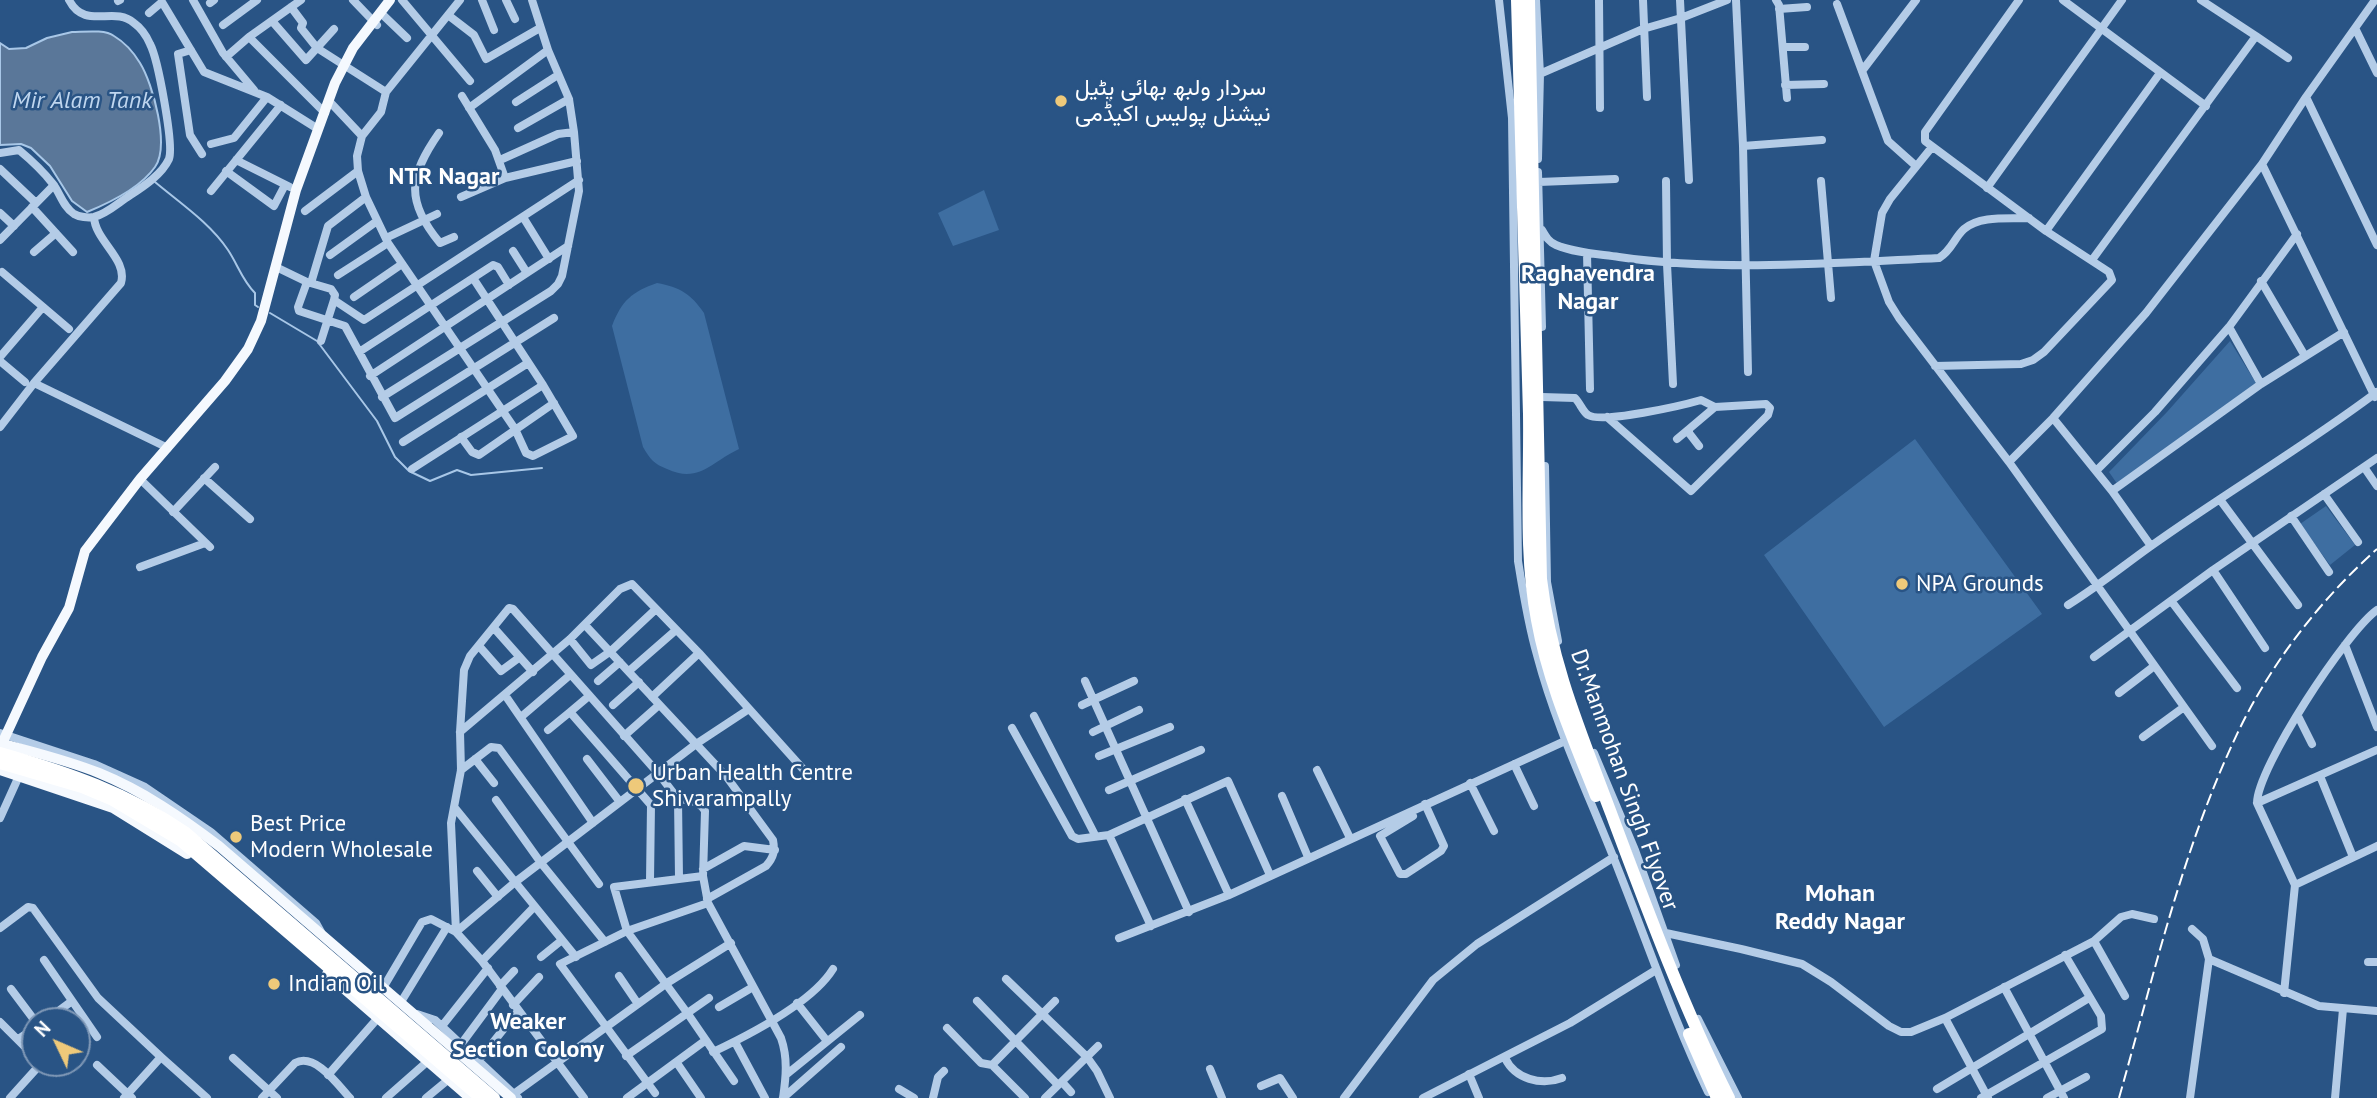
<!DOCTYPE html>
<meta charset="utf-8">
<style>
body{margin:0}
#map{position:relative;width:2377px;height:1098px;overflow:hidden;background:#295485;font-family:"PT Sans",sans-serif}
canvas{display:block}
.north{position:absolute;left:21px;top:1007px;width:70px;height:70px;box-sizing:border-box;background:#295485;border:2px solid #7f98b6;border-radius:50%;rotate:314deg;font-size:19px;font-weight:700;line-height:28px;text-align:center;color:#fff}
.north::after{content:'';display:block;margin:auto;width:24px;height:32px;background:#eec97a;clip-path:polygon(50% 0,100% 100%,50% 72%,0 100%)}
</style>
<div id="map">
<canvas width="2377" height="1098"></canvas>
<div class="north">N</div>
</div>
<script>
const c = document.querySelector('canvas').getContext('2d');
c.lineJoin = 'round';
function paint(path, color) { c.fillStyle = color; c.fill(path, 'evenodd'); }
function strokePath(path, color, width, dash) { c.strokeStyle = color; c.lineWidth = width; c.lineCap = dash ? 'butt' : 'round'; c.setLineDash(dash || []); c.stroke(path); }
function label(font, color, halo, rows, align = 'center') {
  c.font = font + ' "PT Sans",Vazirmatn,sans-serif'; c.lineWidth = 5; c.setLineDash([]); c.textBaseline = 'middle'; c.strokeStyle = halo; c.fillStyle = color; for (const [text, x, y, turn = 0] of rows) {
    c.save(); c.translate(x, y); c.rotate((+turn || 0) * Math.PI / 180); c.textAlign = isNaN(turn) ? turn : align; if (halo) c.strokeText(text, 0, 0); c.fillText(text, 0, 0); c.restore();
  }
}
paint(new Path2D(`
 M984 190 999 230 953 246 938 213Z
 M657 283C680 287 691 294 704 313L739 449C711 462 699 484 667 469 654 464 650 459 643 447L612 326C622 300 632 292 657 283Z
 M2230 341 2259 388 2118 485 2109 472 2167 412Z
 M1915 439 2042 614 1884 727 1764 555Z
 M2326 506 2355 545 2330 565 2300 524Z`), '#3e6ea1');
const water = new Path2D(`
 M72 32C83 32 105 29 114 36 124 42 134 53 140 63 153 84 170 146 155 167 141 187 109 203 87 212L72 201 50 166 31 148 21 144 0 145V43L9 49 26 48 47 38Z`);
paint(water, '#5a7799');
strokePath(water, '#a8c7e7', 2);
strokePath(new Path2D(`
 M155 182C180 203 210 223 228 250 238 265 242 280 255 293V305L258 307
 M270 313 317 341 377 421 395 457 409 471 430 481 457 470 471 475 542 468`), '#a8c7e7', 2);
strokePath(new Path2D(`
 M193 0 223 53 254 90
 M353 0 377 25
 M402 0 470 81
 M460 0 386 92 381 112 362 136 357 156 358 171 366 197 388 243 515 429 526 453 533 456 573 436 543 385 473 278
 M482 0 494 30
 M506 0 515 19
 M1499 0 1512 118 1518 561C1523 592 1528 624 1537 655 1557 731 1592 801 1620 874 1649 947 1674 1021 1708 1092
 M1536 0 1540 74 1538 159
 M1599 0 1600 108
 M1643 0 1647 97
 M1680 0 1689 180
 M1736 0 1743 146
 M1776 0 1779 5 1787 98
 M2063 0 2206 106
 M118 1 120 0
 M210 3 214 0
 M1837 4 1888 141 1916 166
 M291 7 303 23 301 28 317 48 386 92
 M1779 9 1807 7
 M149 13 162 2 204 72 267 97 318 129
 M448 15 474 35 486 59 540 28
 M384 16 407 38
 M272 21 306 60 334 29
 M223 25 257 0
 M2356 30 2377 73
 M2256 36 2288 58
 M249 37 325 113
 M1783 47H1805
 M191 50 178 54 190 135 202 154
 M226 57 249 37 301 0
 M1862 71 1916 0
 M1535 76 1643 29 1681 18 1727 0
 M1785 85 1824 84
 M462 96 495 150 505 178 577 161
 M2306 97 2377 245
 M329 101 362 136
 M516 102 558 75
 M469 108 548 50
 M518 128 569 99
 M439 133C409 176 405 201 440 243L454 237
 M211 144 234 138 267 97
 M1932 147 1890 199 1882 213 1874 261 1889 302 1899 318 2009 462 2212 746
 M0 153 19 150C31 160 43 171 53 184 60 193 63 207 74 214 79 217 88 218 94 217 106 214 117 204 126 198 141 188 161 176 169 159 174 145 158 59 150 44 147 37 141 28 134 23 114 5 85 31 69 0
 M236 160 290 187
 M500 160 558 134 574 132
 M2262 164 2375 397
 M0 169 36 203
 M226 171 274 206 285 185
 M1538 172 1542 327
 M1666 181 1667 264 1673 384
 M1821 181 1831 298
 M1539 182 1615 179
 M1987 188 2122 0
 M211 191 281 105
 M461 197 505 178
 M32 207 73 252
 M305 211 358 171
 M0 213 14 226
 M523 217 549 259
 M1542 230C1546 237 1549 242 1556 245 1575 253 1599 254 1619 257 1722 272 1835 263 1939 258 1952 250 1954 238 1964 229 1980 215 2009 219 2029 218
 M2046 231 2160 73
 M386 238 437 214
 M0 240 54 185
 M513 251 527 273
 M34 252 56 233
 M1587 253 1590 389
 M330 255 377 221
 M2092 260 2256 36 2201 0
 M276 267 307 282 331 289 335 295 334 300 364 320 579 180
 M2 272 69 329
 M338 275 388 243
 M2261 281 2305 356
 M307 282 298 307 299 311 345 326 395 418 554 318
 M311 283 328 226 366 197
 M354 297 402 264
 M2229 327 2261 384
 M321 341 334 300
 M359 352 493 265 498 267 509 285
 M0 357 43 307
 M0 361 25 382
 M1935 366 2021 364 2033 360 2044 352 2112 280 2109 272 2046 231 1925 141V132L2019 0
 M1748 372 1743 146 1822 140
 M370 376 568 246
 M34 383 168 448
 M382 397 551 291 558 284 562 276 579 191 574 132 569 99 548 50 532 0
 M1542 397 1575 398C1580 403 1583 412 1588 415 1602 424 1684 405 1701 400L1715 407 1766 404 1770 408 1768 415 1691 491 1607 417
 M2053 418 2112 491 2151 546
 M0 427 34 383 121 283C128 259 95 241 94 217
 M461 437 472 452 479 455 554 403
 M1677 439 1689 429
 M403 442 528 363
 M1699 446 1689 433V429L1715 407
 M2009 462 2053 418 2146 313 2262 164 2306 97 2375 0
 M1545 466 1547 582 1558 641
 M2364 467 2377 486
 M412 469 543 385
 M2096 471 2155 412 2229 327 2297 234
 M204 478 250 519
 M140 479 210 547
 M2112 491 2261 384 2344 332
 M2324 494 2358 542
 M2221 501 2298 605
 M173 512 215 467
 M2291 516 2329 572
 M140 567 205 543
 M2213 570 2265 648
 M2172 602 2237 688
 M2068 605C2097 587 2123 566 2151 546 2225 493 2304 447 2377 392
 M585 625 726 776 773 840C775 851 774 857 766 866L707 899
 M494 628 533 672
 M570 639 591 665 611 651 656 609
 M2345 645 2377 727
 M479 646 501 671 520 657
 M2094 657 2213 570 2377 458
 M629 671 676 630
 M598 681 620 662
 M1085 681 1189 912
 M2119 693 2153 667
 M505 695 593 823
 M589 696 570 712 651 805 650 881
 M652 697 699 653
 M613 705 639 682
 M1082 705 1134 681
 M1034 716 1095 835
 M2298 716 2312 744
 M521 717 570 675
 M1012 728 1072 836 1078 839 1109 835 1228 781 1270 875
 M548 730 570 712
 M460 732 570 639 620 589 632 584 699 653 803 769
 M1093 732 1139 710
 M0 733 94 764 145 787 211 832 316 923 321 932
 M624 736 659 705
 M2143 737 2184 707
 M1594 753 1635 850 1676 965
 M1099 756 1170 727
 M475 759 494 783
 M587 759 620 802
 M1514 764 1534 806
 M461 770 491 747 499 748 599 884
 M1317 770 1350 838
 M2320 776 2353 857
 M1470 783 1494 831
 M1109 790 1201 750
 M1282 796 1308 857
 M678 799C689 801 699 800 705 811L703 876 708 903 781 1038C788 1058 786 1077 783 1098
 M1185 799 1229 895
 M496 800 541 863 605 942
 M2257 803 2377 750
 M455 808 576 957
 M1413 816 1380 836 1400 874H1406L1441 851 1444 846 1425 804
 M0 818 19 776
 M1109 835 1151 926
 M703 869 744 846 775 850
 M477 871 498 897
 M703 876 614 887 627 931 688 1014 734 1081
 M2295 885 2257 803C2257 768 2347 631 2377 610
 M0 928 28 907 33 908 98 998 161 1057 124 1098
 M456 932 451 823 461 770 460 732 464 670 470 656 509 608 513 609 658 773 678 799 679 878
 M456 932 514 883 696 744 749 709
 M1661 932 1741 949 1802 964 1831 982 1889 1026 1901 1032H1911L1945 1018 2094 941 2121 917 2132 914 2154 919
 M1119 938 1229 895 1565 741
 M2094 941 2125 996
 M541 957 562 940
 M2209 959 2319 1006 2377 1011
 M44 960 97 1037
 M482 961 534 907
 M2368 962H2377
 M619 976 638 1004
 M1006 979 1087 1057 1097 1071 1110 1098
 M500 986 514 971
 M2004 987 2064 1098
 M383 988 422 922 431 919 456 932 482 961 584 1098
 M11 989 35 1021
 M2284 993 2295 885 2377 846
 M977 1001 1058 1085
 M401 1002 447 927
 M797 1003 827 1041
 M513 1005 539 977
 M719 1007 753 987
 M417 1014 435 1020 518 1098
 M1945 1018 1988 1098
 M1698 1019 1738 1098
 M45 1021 72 1001
 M0 1022 35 1057
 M442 1026 488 968
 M947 1028 981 1063 992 1065 1055 1001
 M18 1039 35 1028
 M735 1042 765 1098
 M462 1043 502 989
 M713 1052C749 1035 812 1003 833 969
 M626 1056 709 998
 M161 1057 207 1098
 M233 1058 277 1098
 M1505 1058C1515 1079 1541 1086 1562 1078
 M479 1060 518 1011
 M65 1063 68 1068
 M677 1063 701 1098
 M97 1065 132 1098
 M992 1065 1025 1098
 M1210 1069 1222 1098
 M787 1074 860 1015
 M1469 1074 1479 1098
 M328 1075 377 1019
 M1062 1082 1071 1092
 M1261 1086 1280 1078 1293 1098
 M899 1089 914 1098
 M1937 1089 2089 998
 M515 1093 667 983 731 943
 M655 1093 560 964 627 931 708 903
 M10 1098 37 1068 38 1063
 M262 1098 295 1063C315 1052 338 1085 350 1098
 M386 1098 428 1061
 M426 1098 449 1079
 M627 1098 706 1040
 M783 1098 841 1047
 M933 1098 938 1077 944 1071
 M1045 1098 1098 1046
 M1344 1098 1433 980 1477 944 1614 857
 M1423 1098 1570 1023 1656 970
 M1981 1098 2102 1029 2101 1016 2065 955
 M2047 1098 2086 1077
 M2190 1098 2209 959 2203 939 2192 929
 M2335 1098 2343 1009`), '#b4cce7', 8);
strokePath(new Path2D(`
 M0 743C33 752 67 760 99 773 143 791 181 817 219 846L511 1098
 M0 748 42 657 69 608 85 551 140 479 225 381 248 349 261 321 296 190 335 83 353 48 390 0
 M0 770 113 808 187 854
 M327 974 470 1098`), '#f5f9fe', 10);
strokePath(new Path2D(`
 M0 753C67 772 128 793 186 833L494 1098
 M0 763 82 787 113 800 180 840 481 1098`), '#fff', 12);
strokePath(new Path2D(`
 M2119 1098C2154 975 2183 846 2239 730 2272 662 2321 599 2377 549`), '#fff', 2, [12, 5]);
strokePath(new Path2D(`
 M1517 0C1521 138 1525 276 1529 414 1530 482 1524 553 1537 620 1548 681 1573 738 1596 796
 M1529 0 1541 579C1551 664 1581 733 1611 813 1647 909 1683 1006 1729 1098
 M1689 1034 1717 1098`), '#fff', 12);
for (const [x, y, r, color] of [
 [1061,101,7,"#eec97a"],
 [1902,584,7,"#eec97a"],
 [636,786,9,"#eec97a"],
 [236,837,7,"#eec97a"],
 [274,984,7,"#eec97a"]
]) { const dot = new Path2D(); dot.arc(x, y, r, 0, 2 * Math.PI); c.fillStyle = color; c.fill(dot); strokePath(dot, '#295485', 2.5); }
label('23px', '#fff', '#295485', [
 ["سردار ولبھ بھائی پٹیل",1075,88],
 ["نیشنل پولیس اکیڈمی",1075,114],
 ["NPA Grounds",1916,584],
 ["Urban Health Centre",652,773],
 ["Shivarampally",652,799],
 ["Best Price",250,824],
 ["Modern Wholesale",250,850],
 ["Indian Oil",288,984]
], 'left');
label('23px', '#fff', '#295485', [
 ["Dr.Manmohan Singh Flyover",1624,780,70]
]);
label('italic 24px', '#bfd6ef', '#295485', [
 ["Mir Alam Tank",82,101]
]);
label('bold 24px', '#fff', '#295485', [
 ["NTR Nagar",444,177],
 ["Raghavendra",1588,274],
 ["Nagar",1588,302],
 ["Mohan",1840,894],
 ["Reddy Nagar",1840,922],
 ["Weaker",528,1022],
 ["Section Colony",528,1050]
]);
</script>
